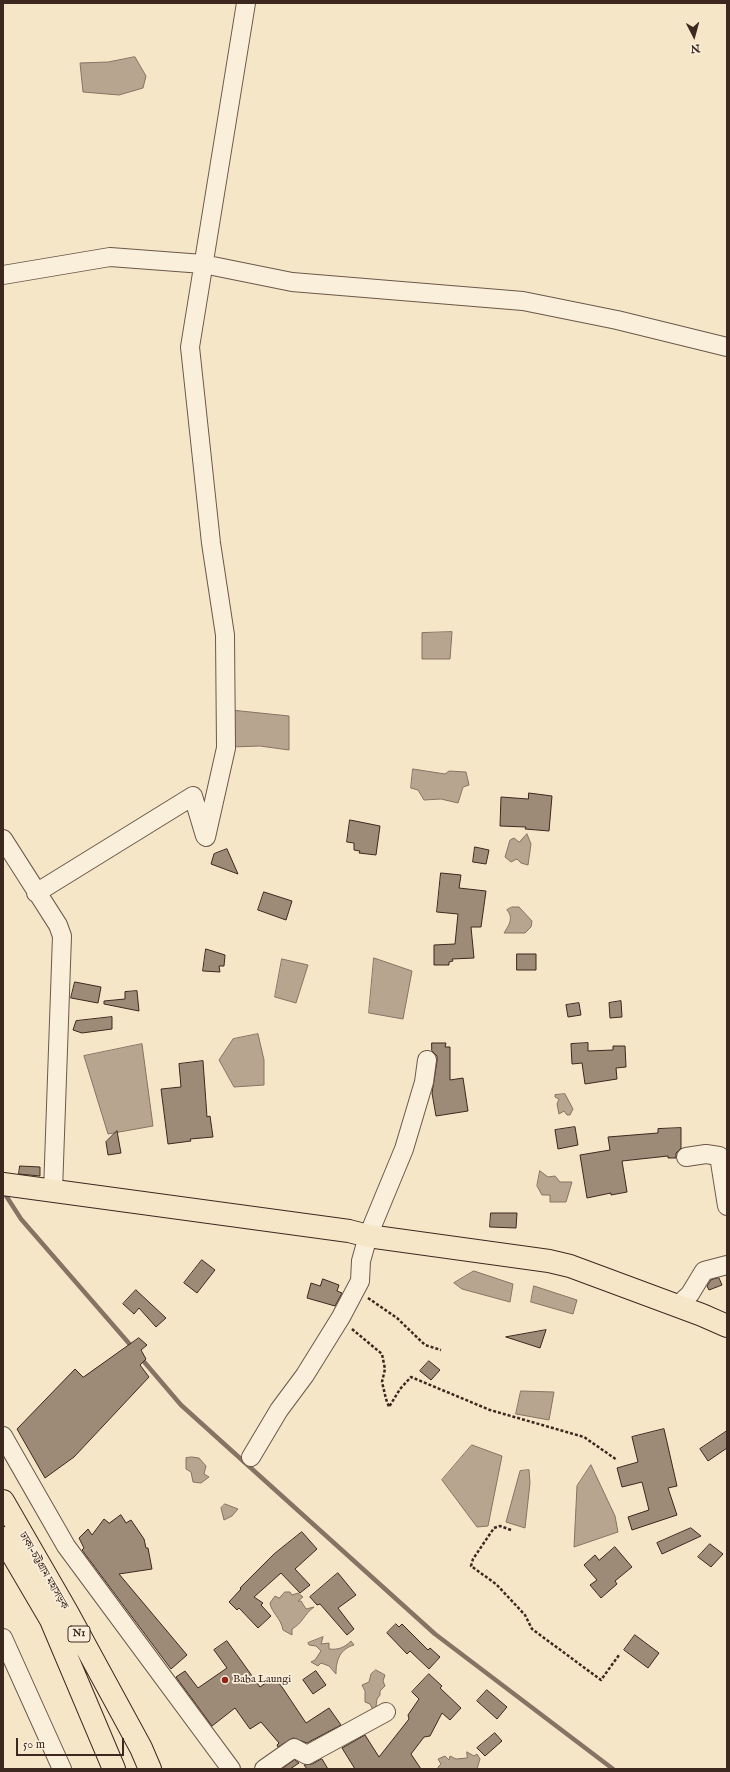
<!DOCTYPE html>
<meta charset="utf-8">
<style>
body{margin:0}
#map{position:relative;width:730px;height:1772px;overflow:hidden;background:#f6e6c8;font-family:"IM FELL English",serif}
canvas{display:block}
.frame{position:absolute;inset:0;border:4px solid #3d2820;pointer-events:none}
.north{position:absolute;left:674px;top:16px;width:40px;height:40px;-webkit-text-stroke:3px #f9efdb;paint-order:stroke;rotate:174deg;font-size:11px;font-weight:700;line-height:16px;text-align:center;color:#3d2820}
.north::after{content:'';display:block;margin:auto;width:14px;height:18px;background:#3d2820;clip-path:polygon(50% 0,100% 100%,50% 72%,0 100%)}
.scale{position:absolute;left:16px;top:1738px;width:108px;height:18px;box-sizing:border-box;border:2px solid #3d2820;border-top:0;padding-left:5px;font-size:12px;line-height:14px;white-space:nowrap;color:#3d2820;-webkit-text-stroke:3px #f9efdb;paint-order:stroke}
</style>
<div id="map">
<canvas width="730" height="1772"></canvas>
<div class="frame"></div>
<div class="north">N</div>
<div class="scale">50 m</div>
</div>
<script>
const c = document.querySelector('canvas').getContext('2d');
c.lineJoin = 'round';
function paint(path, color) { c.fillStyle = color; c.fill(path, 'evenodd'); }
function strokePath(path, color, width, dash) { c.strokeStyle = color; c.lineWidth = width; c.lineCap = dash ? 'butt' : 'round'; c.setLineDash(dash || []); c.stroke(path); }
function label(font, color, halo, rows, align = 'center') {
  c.font = font + ' "IM FELL English","Noto Serif Bengali",serif'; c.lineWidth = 3.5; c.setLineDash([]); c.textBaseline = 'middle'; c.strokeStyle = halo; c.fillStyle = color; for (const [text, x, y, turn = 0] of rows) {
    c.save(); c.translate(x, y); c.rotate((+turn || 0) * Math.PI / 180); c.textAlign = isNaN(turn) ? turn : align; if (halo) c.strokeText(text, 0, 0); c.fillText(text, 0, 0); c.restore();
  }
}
const water = new Path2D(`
 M135 57 146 76 143 88 119 95 83 92 80 63 108 62Z
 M452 632 450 659H422V633Z
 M231 710 289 716V750L260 746 232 747Z
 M413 769 445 774 449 771 466 772 469 785 463 787 458 803 441 799 424 800 418 790 411 788Z
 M527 834 531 844 528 865 521 863 517 859 511 862 505 857 510 840 514 838 519 842Z
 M512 907H519L532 921 531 927 525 933H504C509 925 514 918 507 910Z
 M374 958 412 971 403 1019 369 1013Z
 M282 959 308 965 296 1003 275 997Z
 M258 1034 264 1060V1085L234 1087 219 1060 233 1039Z
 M142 1044 153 1126 108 1134 84 1056Z
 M565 1094 573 1109 570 1115H567L564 1111 559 1114 557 1104 559 1099 555 1097V1095Z
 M540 1171 548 1177 555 1176 560 1182H572L566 1202H550V1195H542L537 1186Z
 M474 1271 513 1284 510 1302 462 1289 454 1283Z
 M534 1286 577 1300 573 1314 531 1302Z
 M521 1391 554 1392 549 1420 516 1414Z
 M472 1445 502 1456 488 1526 477 1527 442 1480Z
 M192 1457 199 1458 206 1466 204 1474 209 1477 201 1483 193 1482 191 1472 186 1469V1458Z
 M591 1465 615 1516 618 1532 574 1547 577 1486Z
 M529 1470 530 1483 525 1528 506 1522 520 1471Z
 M225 1504 238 1509 232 1516 224 1520 221 1508Z
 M285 1592H290L292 1595 298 1593 303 1597 298 1601H301L306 1609 314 1607C304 1614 303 1623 292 1629V1635L283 1630C281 1618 271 1612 270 1603L275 1596 279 1598Z
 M323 1637 321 1644 329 1643V1649C338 1650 344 1648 351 1641L354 1645C340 1649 336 1660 336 1674L329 1666 321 1663 318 1666 311 1662 315 1660 321 1651 316 1646 309 1645 308 1643Z
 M376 1670 385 1675 383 1681 385 1686 380 1691V1695L377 1699 375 1714 370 1704 365 1702V1691L362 1685 369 1682 371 1674Z
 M467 1752 474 1756 477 1754 480 1759 477 1769H439L438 1767 441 1764 438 1759 445 1756 449 1760 450 1756 456 1759 467 1758Z`);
paint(water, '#b7a58f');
strokePath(water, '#867363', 1);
strokePath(new Path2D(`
 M3 1191 21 1219 133 1348
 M140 1357 181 1405 435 1634 613 1769`), '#867363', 4.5);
const building = new Path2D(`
 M529 793 552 796 549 831 525 829 526 827 500 826 501 797 528 799Z
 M350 820 380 826 376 855 359 853 360 851 354 850V843L347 842Z
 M475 847 489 850 486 864 473 862Z
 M227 849 238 874 211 864 214 854Z
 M441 873 461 875 459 888 486 891 481 927H471L474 958 452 959 453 961 449 962V965H434V945L455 944 458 914 437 912Z
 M264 892 292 901 286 920 258 910Z
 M206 949 225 955 224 966H219L220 972 203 971Z
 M517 954H536V970H517Z
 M75 982 101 987 98 1003 71 998Z
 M137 991 139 1011 104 1004V1001L125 999V992Z
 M621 1001 622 1017 610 1018 609 1003Z
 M579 1003 581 1015 568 1017 566 1005Z
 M112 1017V1029L82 1033 73 1030 76 1021Z
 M432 1043H446L445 1047H450V1080L463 1078 468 1111 436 1116 432 1093 437 1061V1056L432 1051Z
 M588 1043V1051L613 1050V1046H625L626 1067 616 1068 617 1079 585 1084 582 1063 572 1064 571 1044Z
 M203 1061 207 1117 210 1116 213 1137 190 1139 191 1141 168 1144 161 1089 181 1087 179 1064Z
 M575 1127 578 1145 558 1149 555 1130Z
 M681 1128V1148L676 1153V1158H668V1156L622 1161 627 1192 611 1195V1193L587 1198 580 1155 610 1150 608 1137 658 1133V1129Z
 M117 1131 121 1153 108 1155 106 1142Z
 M20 1166 40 1167V1176L19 1174Z
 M491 1213H517L516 1228 490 1227Z
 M202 1260 215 1270 197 1293 184 1283Z
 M719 1278 722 1285 709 1290 707 1286 711 1280Z
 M323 1279 339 1285 337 1291 342 1293 335 1306 307 1298 311 1283 320 1286Z
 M136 1290 166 1318 156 1327 139 1308 134 1314 123 1304Z
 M546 1330 540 1348 506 1337Z
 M139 1338 147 1345 141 1350 146 1359 140 1365 149 1377 74 1457 45 1478 17 1429 75 1369 83 1377Z
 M429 1361 440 1370 431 1380 420 1371Z
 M664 1429 677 1486 668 1488 677 1515 632 1530 628 1517 649 1510 642 1482 622 1487 617 1468 638 1462 632 1437Z
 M727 1431V1448L708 1461 700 1449Z
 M121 1515 126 1523 131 1520 144 1539 146 1548H148L152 1569 119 1574 187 1655 171 1669 82 1550 84 1548 79 1538 88 1529 92 1535 104 1519 109 1523Z
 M691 1528 701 1536 662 1554 657 1543Z
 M302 1532 317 1549 295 1569 310 1585 300 1593 281 1573 254 1597 263 1603 261 1605 271 1616 258 1628 239 1608 237 1610 229 1602 241 1589 240 1588 274 1554Z
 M710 1544 723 1554 711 1567 698 1557Z
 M615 1547 632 1567 615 1581 617 1584 601 1598 590 1585 597 1580 584 1565 595 1555 599 1560Z
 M338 1573 356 1595 338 1608 354 1629 347 1635 320 1604 317 1605 310 1597Z
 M396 1624 399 1627 402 1624 428 1650 430 1648 440 1657 429 1669 410 1651 407 1654 387 1633Z
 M635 1635 659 1653 648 1668 624 1650Z
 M227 1641 260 1687 274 1677 282 1687 306 1723 329 1708 341 1725 307 1743 293 1738 278 1747 277 1745 279 1743 261 1722 250 1729 235 1708 212 1726 176 1677 185 1671 198 1688 227 1668 214 1650Z
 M316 1671 326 1685 313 1694 303 1680Z
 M429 1674 442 1686 440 1688 461 1708 450 1720 442 1713 430 1736 424 1737 411 1754 421 1769H355L342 1748 365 1735 379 1757 409 1719 408 1715 419 1699 412 1692Z
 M487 1690 507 1707 497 1719 477 1701Z
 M495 1733 502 1741 485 1756 477 1748Z
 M322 1759 328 1769H307L304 1765 312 1764Z
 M295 1760 299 1763 290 1769H282Z`);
paint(building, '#9d8b77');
strokePath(building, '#3d2820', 1);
const minor = new Path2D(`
 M3 275 110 257 203 264 292 282 523 301 617 320 727 347
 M206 837 226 748 225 635 211 543 190 347 246 3
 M3 839 58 925 62 936 53 1191
 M36 893 193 796 205 836
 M686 1157 706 1154 719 1156 727 1206
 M677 1306 690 1294 704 1271 727 1265
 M3 1436 66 1546 231 1769
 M251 1457 279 1410 305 1375 341 1317 360 1281 361 1261 368 1236 404 1149 424 1082 427 1060
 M3 1638 62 1769
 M264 1769 294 1748 307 1755 386 1712`);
const major = new Path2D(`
 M3 1184 349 1231 368 1236 549 1261 570 1266 702 1315 727 1326`);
const highway = new Path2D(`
 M3 1501 67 1612 141 1748 150 1769
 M3 1538 51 1620 114 1769`);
strokePath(minor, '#6b584a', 20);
strokePath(major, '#3d2820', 24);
strokePath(highway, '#3d2820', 24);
strokePath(new Path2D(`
 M368 1298 397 1318 425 1345 441 1350
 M352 1329 382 1354 385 1369 382 1382 386 1399 389 1407 400 1389 411 1377 490 1410 584 1437 617 1460
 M511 1530 500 1526 494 1528 473 1559 471 1566 496 1584 525 1615 532 1629 601 1680 619 1655`), '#3d2820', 2.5, [3, 2]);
strokePath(minor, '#f9efdb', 18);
strokePath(major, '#f6e6c8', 22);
strokePath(highway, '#f6e6c8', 22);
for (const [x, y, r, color] of [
 [225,1680,4,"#8f2418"]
]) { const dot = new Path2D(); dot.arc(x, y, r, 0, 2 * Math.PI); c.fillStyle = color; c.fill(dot); strokePath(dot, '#f9efdb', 1.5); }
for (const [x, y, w] of [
 [79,1634,22]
]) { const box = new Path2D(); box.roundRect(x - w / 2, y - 8, w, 16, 3); c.fillStyle = '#f9efdb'; c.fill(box); strokePath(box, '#3d2820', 1); }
label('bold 10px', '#3d2820', null, [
 ["N1",79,1634]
]);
label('11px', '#3d2820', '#f9efdb', [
 ["ঢাকা-চট্টগ্রাম মহাসড়ক",43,1571,60]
]);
label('11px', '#3d2820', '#f9efdb', [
 ["Baba Laungi",233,1680]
], 'left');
</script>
